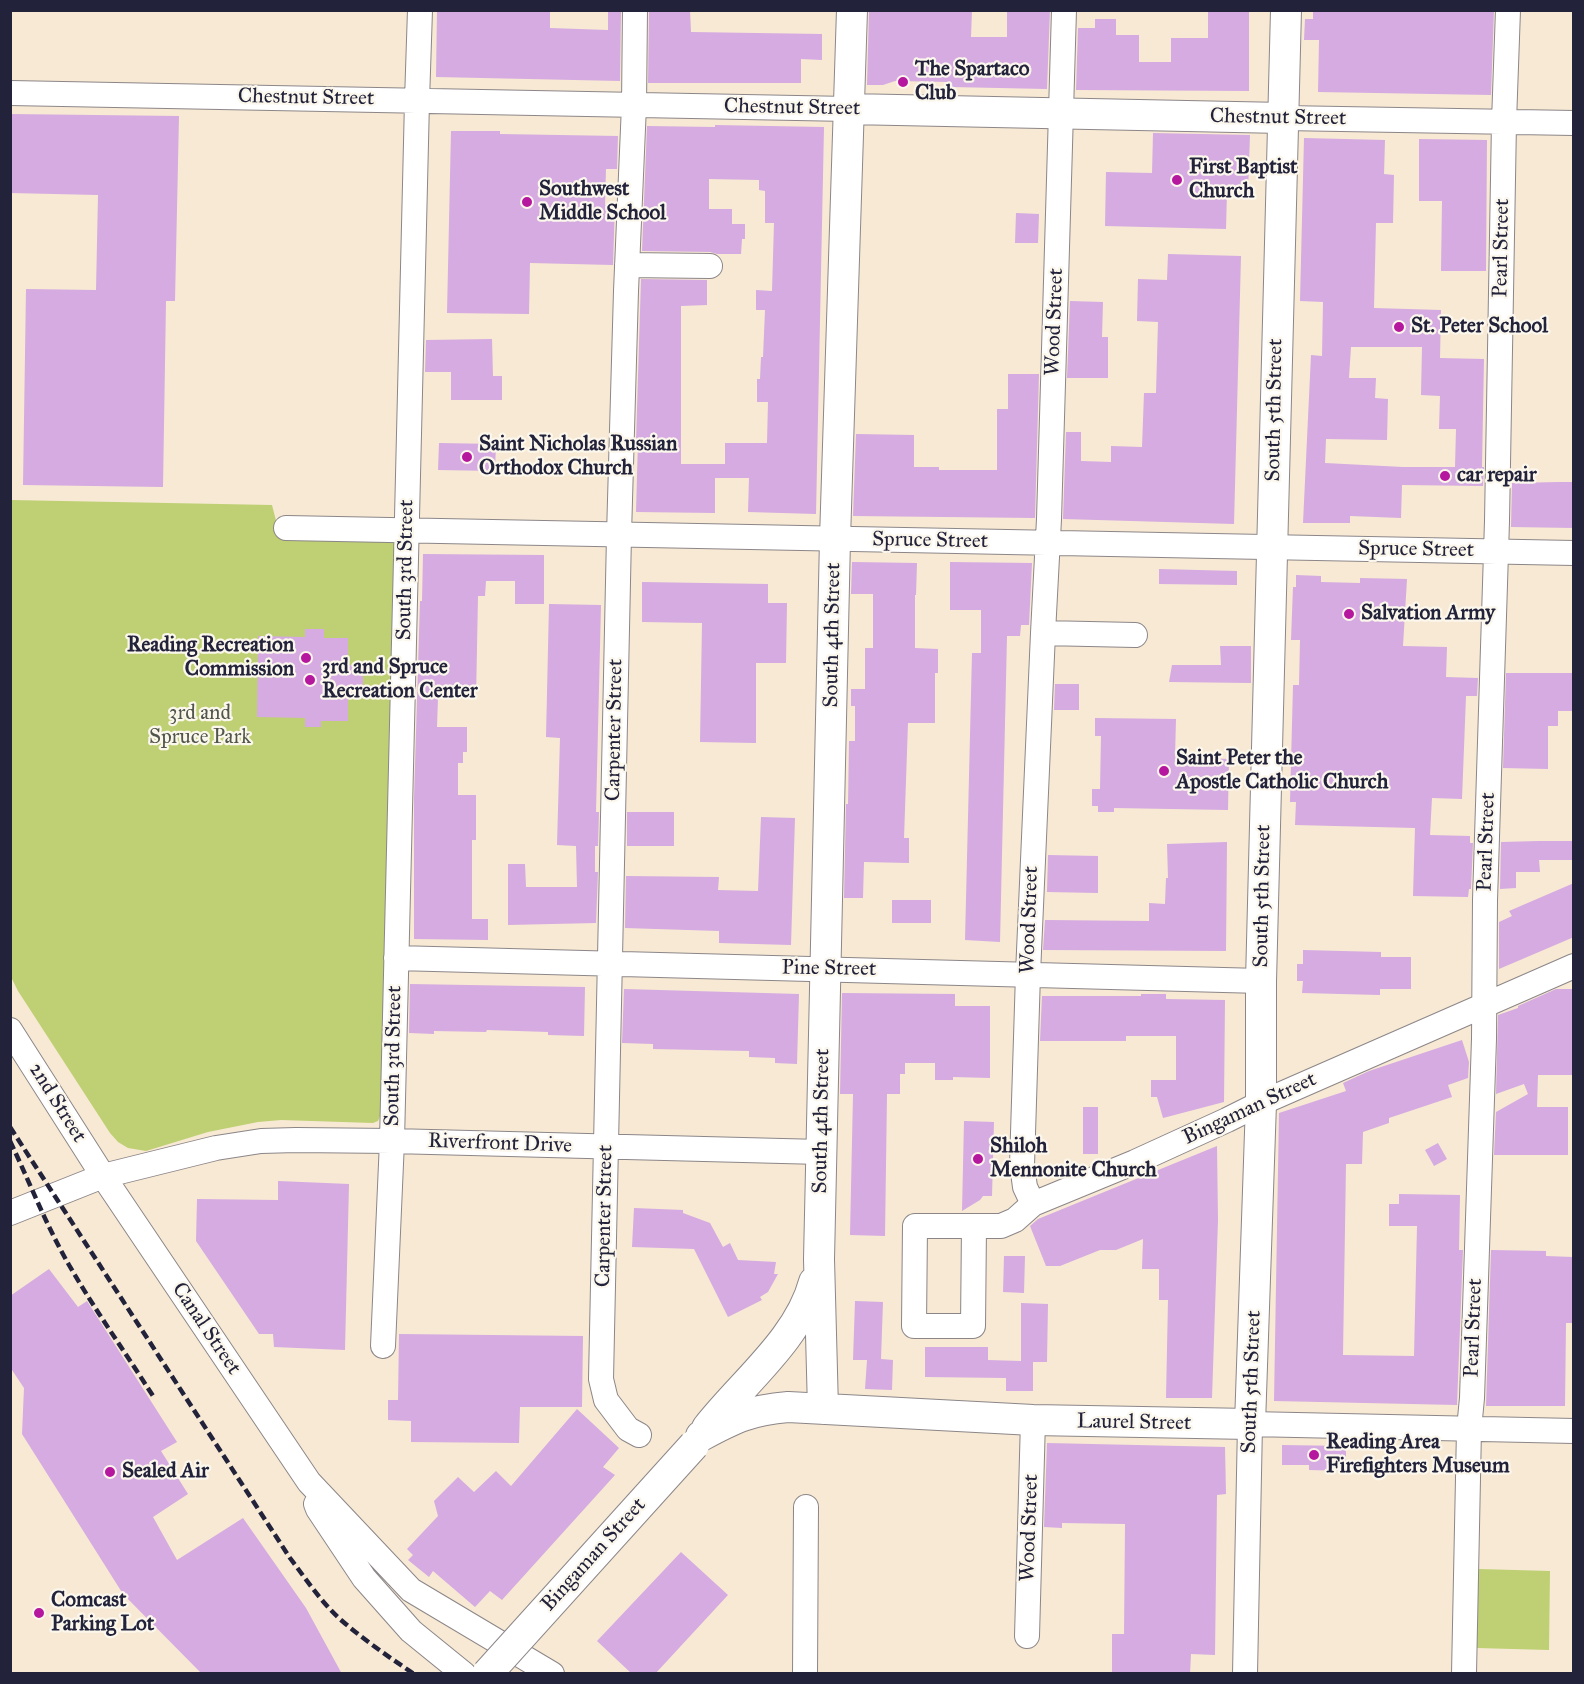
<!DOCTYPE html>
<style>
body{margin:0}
#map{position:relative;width:1584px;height:1684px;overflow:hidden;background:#f7e9d4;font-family:"IM FELL Great Primer",serif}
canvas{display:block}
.frame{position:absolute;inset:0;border:12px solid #22223b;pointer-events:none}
</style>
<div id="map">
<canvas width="1584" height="1684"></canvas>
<div class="frame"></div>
</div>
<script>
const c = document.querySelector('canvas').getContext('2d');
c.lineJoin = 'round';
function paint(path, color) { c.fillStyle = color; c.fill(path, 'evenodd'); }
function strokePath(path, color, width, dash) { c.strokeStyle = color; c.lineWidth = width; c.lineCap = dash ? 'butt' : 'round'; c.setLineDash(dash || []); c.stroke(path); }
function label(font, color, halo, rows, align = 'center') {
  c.font = font + ' "IM FELL Great Primer",serif'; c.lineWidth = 4.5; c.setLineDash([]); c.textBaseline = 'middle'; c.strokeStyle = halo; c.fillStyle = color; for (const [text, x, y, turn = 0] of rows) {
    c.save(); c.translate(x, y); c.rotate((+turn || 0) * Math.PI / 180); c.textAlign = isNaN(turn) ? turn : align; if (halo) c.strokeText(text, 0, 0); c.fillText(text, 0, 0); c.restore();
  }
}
paint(new Path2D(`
 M10 500 272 505 281 540 395 542 381 1114 378 1121 373 1123 281 1120 258 1122 208 1132 146 1151 128 1148 118 1142 110 1133 18 991 10 975Z
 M1479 1569 1550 1571 1549 1650 1477 1648 1474 1645 1476 1570Z`), '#bed073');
paint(new Path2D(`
 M437 10H550V28L608 30V10H621L620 81 436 77Z
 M649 10H690L691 32 822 34V60L801 59V83H648Z
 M869 10H972L971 37H1007V10H1050L1047 89 951 87 950 82 895 81 883 85H867Z
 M1208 10H1249V91L1076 90 1078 28H1095V19H1116V35H1139V62H1171V38H1208Z
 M1313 10H1494L1491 95 1318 92 1319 40H1304L1305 19H1313Z
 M10 114 179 116 175 301H166L163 487 23 485 26 289 96 290 98 195 10 193Z
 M715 125 824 127 816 514 748 512 749 478H715V513L636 512 638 441H636L641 279 707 280V305L681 306V464H725V443H767L768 402H757V379H760L761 357H763L765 310H756V290L772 291 774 223H765V191L759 190V180L709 179V209H732V224H745V239H742L741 254H717L710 252 642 251 647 126 715 127Z
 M451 131H500V134L618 136 617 169H606L605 205H615L613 265 530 263 529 314 447 313Z
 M1153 133 1250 135 1248 192H1227L1226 229 1105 226 1106 172 1152 173Z
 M1304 138 1385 140 1384 174 1394 175 1393 223H1376L1374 308 1441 310 1440 358 1484 359 1482 467H1484L1483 486 1402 485 1401 518 1350 516V523H1303L1311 355 1322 356 1323 302 1300 301ZM1351 347H1422L1421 395 1440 396 1439 429H1456L1455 467H1403L1325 463 1326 439 1387 440 1388 399 1375 398 1376 378H1349Z
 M1419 139 1487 140 1486 271H1441L1442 201H1419Z
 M1016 213 1039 214 1038 243H1015Z
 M1168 254 1241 256 1234 524 1063 519 1066 432H1081V461L1111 462V446L1142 447 1144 393H1156L1158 322 1137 321 1138 279 1167 280Z
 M1070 301 1103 302 1102 337H1108V378H1067Z
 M492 339 493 376H502V400H451V372H425L426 340Z
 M1008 374H1039L1035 518 853 516 856 434 914 435V467H939V470H997V409H1008Z
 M439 443 496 444 495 471 438 470Z
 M1559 482H1574V528L1511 527 1512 483Z
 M423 554 544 555V604H515V581H486L485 596H478L476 699 438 698 437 727H467V752H463V763H458V795H476V840H472V919H488V940L414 939V798L420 601H422Z
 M852 562 917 563 916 595H915V648L938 649V673H935V723H908L904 838H909V863L864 862 863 898H844L846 804H848L849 741H855V706H851V689H865V648H873V594H851Z
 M950 562 1032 563 1029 625H1021L1020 636H1007L1000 942 965 940 972 653H981V610H950Z
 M1159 569 1237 571V585L1159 584Z
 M1296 575 1321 576V582L1360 583V578L1407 579 1403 646 1447 647 1446 677 1478 678 1477 696H1466L1462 799 1432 798 1430 835 1470 836V843H1473L1471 889H1469L1468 897 1413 896 1415 828 1295 825 1296 802H1290L1293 685H1299L1300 640H1291L1293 587H1296Z
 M642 582 768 584V603H787L786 663H756V743L700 742 702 623 642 622Z
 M549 604 601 605 596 812H599L598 846H595V872H598L596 923 508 925V864H525L526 887H577L576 846 557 845 560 738 546 737Z
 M305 629H324V638H348V665H363V697L348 696V721H321V727H305V718L257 717 258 636 305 637Z
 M1220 646H1251V683L1169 682 1172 665H1221Z
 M1506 673H1574V711H1558V726H1548V769L1503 768Z
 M1055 684H1079V710H1054Z
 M1095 718 1176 719 1175 757 1229 759 1228 810 1114 808V812H1098V806H1092V789H1100L1101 736H1095Z
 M627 812H674V846H627Z
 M761 817 795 818 791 945 719 943V931L625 928 626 876 719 877 718 890 758 891Z
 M1539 841H1574V860H1539L1540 872H1516V888L1500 889 1501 842Z
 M1227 842 1226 951 1043 950 1045 920 1149 921V903L1165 904 1166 878H1168L1167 844Z
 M1048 855 1098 856V893L1047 892Z
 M1574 883V937L1499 969V922L1512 916 1509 911Z
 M892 900H931V923H892Z
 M1303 950 1381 952V957H1411V989H1380V995L1302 993 1303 981H1297V964H1303Z
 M410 984 585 987 584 1036 548 1035V1032L487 1030 486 1032 434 1031V1034L409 1033Z
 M624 989 799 994 797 1064 775 1063V1058L749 1057V1051L653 1049V1044L622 1043Z
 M1556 989H1574V1075H1538L1537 1107H1568V1155H1494L1496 1112 1528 1094 1524 1084 1496 1094 1498 1015 1518 1008V1006Z
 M842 993 955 994V1006H990V1078L953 1077V1080H935V1063H905V1074H900V1094H887L885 1236 850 1235 853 1094H840Z
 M1141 994H1166V999L1225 1000 1224 1102 1163 1118 1157 1097H1151V1080H1176V1036H1126V1041H1040L1042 996H1141Z
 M1462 1040 1469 1062 1468 1078 1448 1085 1452 1097 1389 1118V1123L1363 1132 1362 1164H1346L1343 1355 1414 1356 1417 1226H1389V1204H1399V1194L1460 1195 1459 1250H1463L1457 1405 1274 1401 1279 1113 1346 1091 1343 1083 1369 1071Z
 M1083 1107H1098V1154H1083Z
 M964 1121 994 1122 992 1196H983L980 1200 962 1211Z
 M1438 1143 1447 1159 1434 1166 1425 1150Z
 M1217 1146 1218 1220 1212 1398H1166L1168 1300H1159V1269H1142L1143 1239 1116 1250H1100L1060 1266H1046L1030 1226 1038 1219Z
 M278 1181 349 1184 345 1350 274 1347 273 1334H259L196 1241 197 1199 278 1200Z
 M634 1208 683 1210V1213L710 1223 723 1247 730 1243 738 1260 776 1262 774 1274H778L768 1292 760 1297 762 1300 728 1317 694 1249 632 1247Z
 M1491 1250 1546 1251V1256L1573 1257 1574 1323H1566L1565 1406H1486Z
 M1004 1256H1025L1024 1293 1003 1292Z
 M49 1269 78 1307 87 1301 177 1442 161 1451 188 1494 153 1517 177 1560 243 1518 306 1608 342 1674H202L123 1594 22 1434 24 1388 10 1367V1296Z
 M855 1301 883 1302 881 1359 893 1360 892 1390 865 1389 867 1360H853Z
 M1021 1303 1048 1304 1047 1362H1033V1391H1006V1378L925 1377V1347H988V1360L1021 1361Z
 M399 1334 583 1336 582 1407H520L519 1443 411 1442V1421L388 1420V1400H398Z
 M577 1409 619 1448 603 1467 615 1475 502 1600 490 1591 475 1607 433 1571 429 1577 408 1560 413 1555 407 1549 438 1516 434 1501 458 1477 474 1492 496 1471 511 1486Z
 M1047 1443 1225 1447 1226 1494 1217 1495 1215 1655 1191 1654 1190 1674H1112V1634H1124L1125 1524 1062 1523V1528L1044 1527Z
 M1282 1445 1346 1446V1471L1309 1470V1465H1282Z
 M681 1552 728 1595 655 1674H632L597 1641Z`), '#d5abe1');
const minor = new Path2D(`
 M635 10 634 105 626 291 619 535 601 1379 606 1400 628 1429 639 1435
 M10 93 849 109
 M1283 118 1574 123
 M627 265 710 266
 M286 528 1574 553
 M1043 633 1135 635
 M396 958 1261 981
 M10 1030 103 1176 309 1482 411 1590 552 1674
 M1033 1204 1025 1187 1022 1165 1028 974 1043 633 1049 519 1064 10
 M10 1213 103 1176 216 1148 261 1141 296 1140 392 1141 821 1152
 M974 1226 973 1326H914L915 1226H1001L1015 1220 1033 1204 1135 1162 1227 1120 1261 1103 1574 966
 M383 1346 392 1141 417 101 420 10
 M316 1504 318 1509 364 1578 411 1631 464 1674
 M1027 1636 1033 1420
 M805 1674 806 1507
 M1245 1674 1250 1424 1574 1431
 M1464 1674 1469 1429 1472 1398 1484 1039 1485 900 1497 521 1504 122 1508 10`);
const major = new Path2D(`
 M849 109 1283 118
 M823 1409 819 1259 835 539 852 10
 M707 1428C742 1383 799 1339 814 1282
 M701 1436C734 1418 751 1410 788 1407L1033 1420 1250 1424 1261 1103V981L1286 10`);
strokePath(minor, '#8c8688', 26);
strokePath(major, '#8c8688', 32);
strokePath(minor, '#fff', 24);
strokePath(major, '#fff', 30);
strokePath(new Path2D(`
 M10 1127 290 1558C306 1579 321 1602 341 1620 364 1640 389 1657 414 1674
 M10 1141C30 1183 46 1225 69 1265 95 1310 125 1352 153 1396`), '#22223b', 4.5, [9, 4.5]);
const majorBridge = new Path2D(`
 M487 1674 694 1445`);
strokePath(majorBridge, '#8c8688', 32, []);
strokePath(majorBridge, '#fff', 30);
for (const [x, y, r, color] of [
 [903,82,6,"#b5179e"],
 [1177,180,6,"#b5179e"],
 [527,202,6,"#b5179e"],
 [1399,327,6,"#b5179e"],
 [467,457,6,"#b5179e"],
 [1445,476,6,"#b5179e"],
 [1349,614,6,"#b5179e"],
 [306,658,6,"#b5179e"],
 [310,680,6,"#b5179e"],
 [1164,771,6,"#b5179e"],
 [978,1159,6,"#b5179e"],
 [1314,1455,6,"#b5179e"],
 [110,1472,6,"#b5179e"],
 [39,1613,6,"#b5179e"]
]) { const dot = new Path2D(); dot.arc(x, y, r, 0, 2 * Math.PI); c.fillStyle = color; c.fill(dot); strokePath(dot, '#fbf7ec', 2); }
label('bold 21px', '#22223b', '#fbf7ec', [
 ["The Spartaco",915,70],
 ["Club",915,94],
 ["First Baptist",1189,168],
 ["Church",1189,192],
 ["Southwest",539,190],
 ["Middle School",539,214],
 ["St. Peter School",1411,327],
 ["Saint Nicholas Russian",479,445],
 ["Orthodox Church",479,469],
 ["car repair",1457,476],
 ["Salvation Army",1361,614],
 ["Reading Recreation",294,646,"right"],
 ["Commission",294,670,"right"],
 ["3rd and Spruce",322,668],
 ["Recreation Center",322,692],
 ["Saint Peter the",1176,759],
 ["Apostle Catholic Church",1176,783],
 ["Shiloh",990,1147],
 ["Mennonite Church",990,1171],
 ["Reading Area",1326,1443],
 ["Firefighters Museum",1326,1467],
 ["Sealed Air",122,1472],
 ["Comcast",51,1601],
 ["Parking Lot",51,1625]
], 'left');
label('21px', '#22223b', '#fbf7ec', [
 ["Chestnut Street",306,98,1],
 ["Chestnut Street",792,108,1],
 ["Chestnut Street",1278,118,1],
 ["Pearl Street",1502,248,-89],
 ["Wood Street",1055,322,-88],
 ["South 5th Street",1275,410,-89],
 ["Spruce Street",930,541,1],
 ["Spruce Street",1416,550,1],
 ["South 3rd Street",406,570,-89],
 ["South 4th Street",833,635,-89],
 ["Carpenter Street",615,730,-89],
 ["Pearl Street",1487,842,-88],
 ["South 5th Street",1263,896,-89],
 ["Wood Street",1030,920,-88],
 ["Pine Street",829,969,1],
 ["South 3rd Street",394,1056,-89],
 ["2nd Street",57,1103,58],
 ["Bingaman Street",1250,1109,-25],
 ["South 4th Street",822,1121,-89],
 ["Riverfront Drive",500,1144,2],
 ["Carpenter Street",605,1216,-89],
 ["Pearl Street",1474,1328,-88],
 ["Canal Street",206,1329,56],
 ["South 5th Street",1252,1382,-88],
 ["Laurel Street",1134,1423,1],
 ["Wood Street",1030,1528,-88],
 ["Bingaman Street",594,1555,-48]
]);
label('21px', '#51564c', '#fbf7ec', [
 ["3rd and",200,714],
 ["Spruce Park",200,738]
]);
</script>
